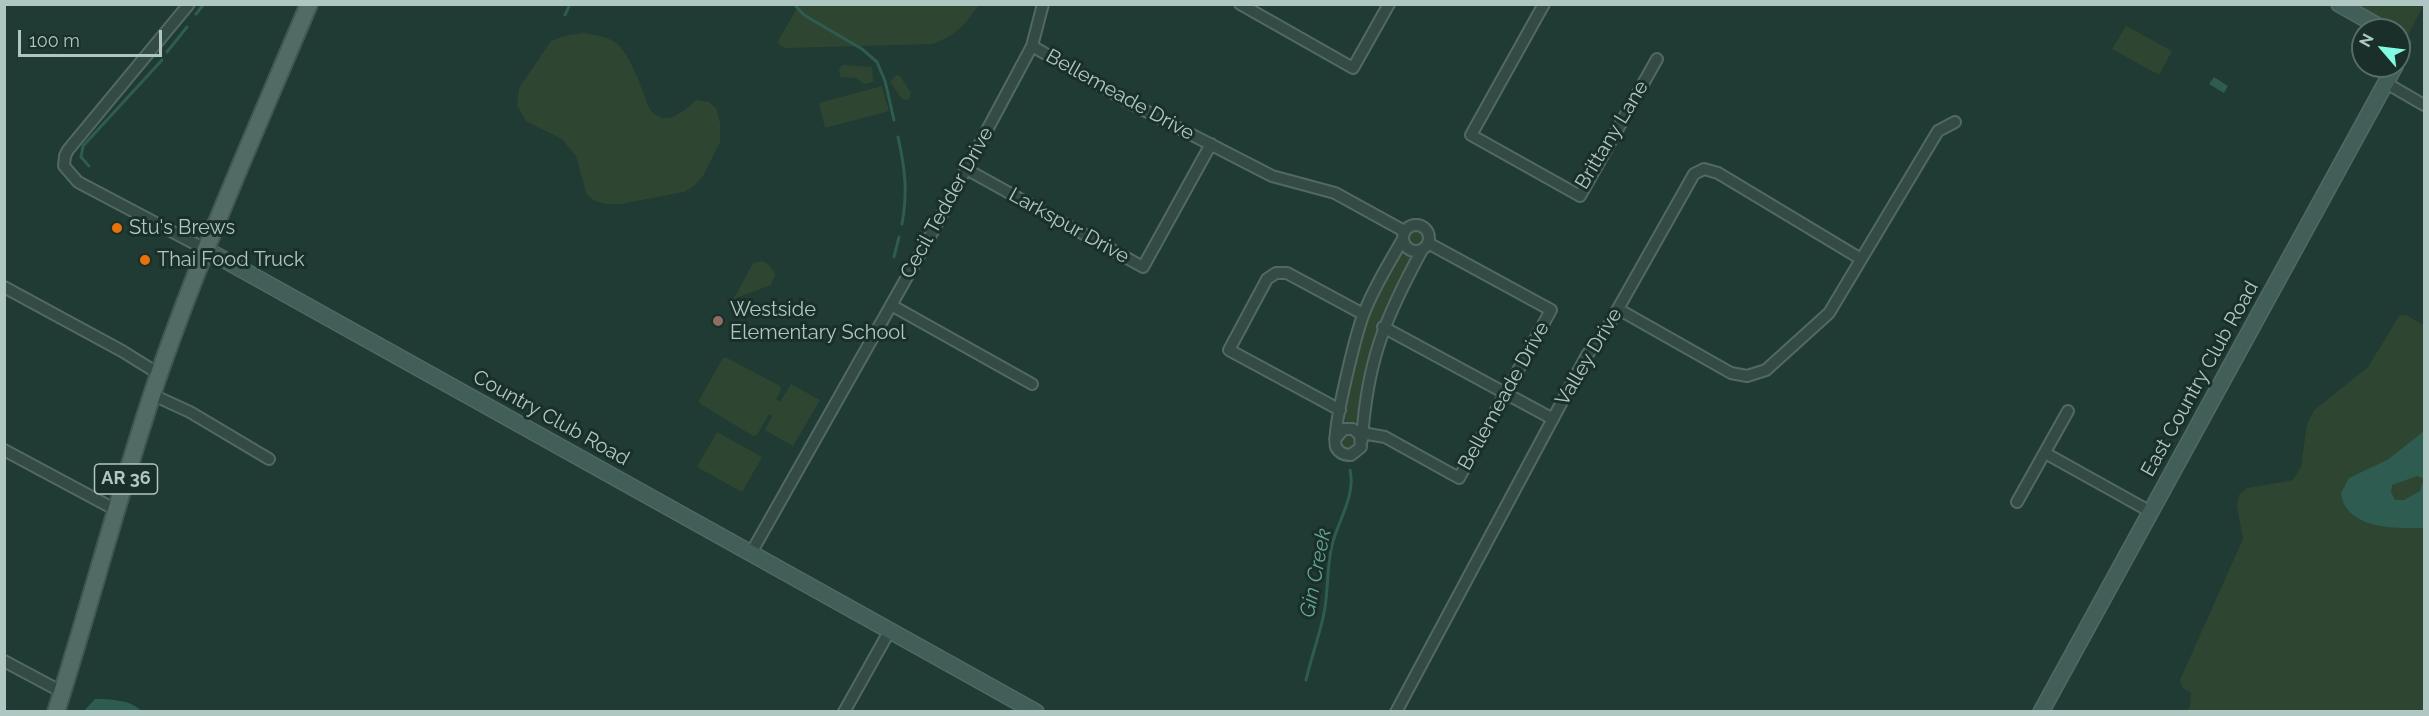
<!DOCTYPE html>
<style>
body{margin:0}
#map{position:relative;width:2429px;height:716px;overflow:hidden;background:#203a34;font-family:Raleway,sans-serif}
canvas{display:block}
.frame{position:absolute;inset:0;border:6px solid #afc7c2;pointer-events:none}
.north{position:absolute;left:2351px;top:18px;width:60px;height:60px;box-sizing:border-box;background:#1a2f2a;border:2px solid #566c67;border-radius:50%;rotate:298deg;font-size:16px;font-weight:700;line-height:24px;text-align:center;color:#afc7c2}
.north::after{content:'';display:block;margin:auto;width:21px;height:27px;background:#7ffce2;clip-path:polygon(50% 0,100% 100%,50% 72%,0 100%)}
.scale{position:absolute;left:18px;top:30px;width:144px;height:27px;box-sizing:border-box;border:3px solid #afc7c2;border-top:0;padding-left:8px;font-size:18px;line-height:21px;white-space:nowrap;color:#afc7c2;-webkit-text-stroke:4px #1a2f2a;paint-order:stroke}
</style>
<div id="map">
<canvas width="2429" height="716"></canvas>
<div class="frame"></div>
<div class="north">N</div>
<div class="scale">100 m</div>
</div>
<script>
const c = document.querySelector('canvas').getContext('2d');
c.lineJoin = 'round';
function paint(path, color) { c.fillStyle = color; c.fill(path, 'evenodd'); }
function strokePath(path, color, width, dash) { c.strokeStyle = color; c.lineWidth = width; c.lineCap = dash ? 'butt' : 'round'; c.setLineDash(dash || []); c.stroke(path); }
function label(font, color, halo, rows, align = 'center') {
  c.font = font + ' Raleway,sans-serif'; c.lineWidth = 6; c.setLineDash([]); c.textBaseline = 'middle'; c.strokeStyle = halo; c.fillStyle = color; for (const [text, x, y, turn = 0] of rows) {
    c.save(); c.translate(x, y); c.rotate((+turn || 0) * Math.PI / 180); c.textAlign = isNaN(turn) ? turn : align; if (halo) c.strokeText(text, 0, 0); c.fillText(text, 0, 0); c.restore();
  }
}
paint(new Path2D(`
 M2424 4 2408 35 2353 5Z
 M799 5V4L979 5C964 26 957 34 933 44L785 48 779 45 778 41Z
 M2126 26 2172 51 2159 75 2112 49Z
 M584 33C595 35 607 36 616 43 631 55 643 92 650 110 668 128 681 112 697 100L709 102 716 108 720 123V142L703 176 694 186 684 192 620 204H606L595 201 587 195 576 156 562 139 527 122 517 106 519 88 551 41 568 35Z
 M842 65 872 67 873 82 864 84 856 78 840 77 839 70Z
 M896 75 900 76 911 93 908 100 902 99 890 82Z
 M882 86 889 111 825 128 819 103Z
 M1407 237a9 9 0 1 1 18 0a9 9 0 1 1-18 0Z
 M1403 252 1411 257V260L1382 318 1369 359 1357 421 1351 425 1346 423 1345 416C1353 366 1364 320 1388 275 1392 267 1396 258 1403 252Z
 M762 261C770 264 772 268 775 275L771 285 736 298 735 306 728 309 753 263Z
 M2406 315 2424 325V711H2187L2190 706 2191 693 2182 687 2180 680 2243 539 2237 506 2239 495 2247 488 2293 480 2301 467 2307 424 2314 410 2368 367 2399 316Z
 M723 358H727L780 386 781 390 776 399 780 402 791 384 820 400 793 446 765 430 772 416 769 414 757 435 753 436 699 403V400Z
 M717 432 762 457 742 492 697 467Z
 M1350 433 1355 436 1357 445 1351 451 1342 449 1339 440 1342 435Z`), '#2e4631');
paint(new Path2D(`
 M2214 77 2228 86 2224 93 2209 84Z
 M2424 431V528C2401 528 2365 530 2348 510 2344 506 2342 499 2341 493L2349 478 2389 459ZM2417 476 2424 479 2420 491 2404 500H2395L2391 492 2392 485Z
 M95 699C109 699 132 700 141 711H84Z`), '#2e5c51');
strokePath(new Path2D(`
 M794 4 804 15 862 49 877 62 885 81 894 120
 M196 14 204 4
 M565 15 570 4
 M167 52 187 27
 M898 137C905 169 908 191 902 224
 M89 166 81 157 83 146 162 60
 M894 257 899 237
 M1306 680C1311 659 1318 639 1323 618 1329 594 1326 569 1332 545 1338 521 1356 495 1350 470`), '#2e5c51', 3);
const street = new Path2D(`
 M189 4 68 150 65 156 64 166 78 182 205 249
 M1240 4 1353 68 1389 4
 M1544 4 1471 135 1580 196 1657 59
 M1032 46 1132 104 1272 176 1335 193 1404 231
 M2386 83 2424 105
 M966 169 1143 267 1211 144
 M1403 238a13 13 0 1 1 26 0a13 13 0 1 1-26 0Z
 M4 287 122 351 159 374
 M891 305 1032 384
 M1618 309 1731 373 1747 376 1766 370 1829 313 1938 131 1955 122
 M1383 327 1553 419
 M153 395 190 412 269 459
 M1340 410 1229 350 1267 279 1276 273H1287L1363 314
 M1362 433 1385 437 1459 478 1551 310 1428 243
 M1335 439 1344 429H1353L1360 435 1361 447 1351 455C1344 455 1339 453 1336 447 1331 432 1357 330 1364 313 1374 287 1389 263 1403 239
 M1362 440C1367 361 1385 318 1422 250
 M4 450 116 510
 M2045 453 2151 512
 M2017 502 2068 411
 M751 553 933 231 1032 46 1043 4
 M4 661 62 692
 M844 712 890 630
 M1396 712 1587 355 1606 330 1694 174 1704 169 1718 173 1861 259`);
const secondary = new Path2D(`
 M2339 4 2385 30
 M2399 41 2402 44 2399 56
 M205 249 1036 712
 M2041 712 2395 66`);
const primary = new Path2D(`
 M56 712C92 599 121 485 159 374 203 248 257 127 309 4`);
strokePath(street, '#526863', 14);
strokePath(secondary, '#526863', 18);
strokePath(primary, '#415752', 20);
strokePath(street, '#344b45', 10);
strokePath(secondary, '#425e58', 15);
strokePath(primary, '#526b65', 16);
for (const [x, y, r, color] of [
 [117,228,6,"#e8710a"],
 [145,260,6,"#e8710a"],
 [718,321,6,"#8d6e63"]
]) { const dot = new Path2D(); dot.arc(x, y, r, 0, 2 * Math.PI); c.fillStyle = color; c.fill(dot); strokePath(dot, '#1a2f2a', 2); }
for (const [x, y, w] of [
 [126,479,63]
]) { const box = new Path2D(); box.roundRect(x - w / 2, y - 15, w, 30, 4.5); c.fillStyle = '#1a2f2a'; c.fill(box); strokePath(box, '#afc7c2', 1.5); }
label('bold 18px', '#afc7c2', null, [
 ["AR 36",126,479]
]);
label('20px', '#afc7c2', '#1a2f2a', [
 ["Bellemeade Drive",1120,95,29],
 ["Brittany Lane",1612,135,-59],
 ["Cecil Tedder Drive",947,203,-61],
 ["Larkspur Drive",1069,226,29],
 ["Valley Drive",1589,357,-59],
 ["East Country Club Road",2200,379,-61],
 ["Bellemeade Drive",1504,396,-61],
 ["Country Club Road",551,418,29]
]);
label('20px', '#afc7c2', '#1a2f2a', [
 ["Stu's Brews",129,228],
 ["Thai Food Truck",157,260],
 ["Westside",730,310],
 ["Elementary School",730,333]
], 'left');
label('italic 21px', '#66a797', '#1a2f2a', [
 ["Gin Creek",1316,573,-79]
]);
</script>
